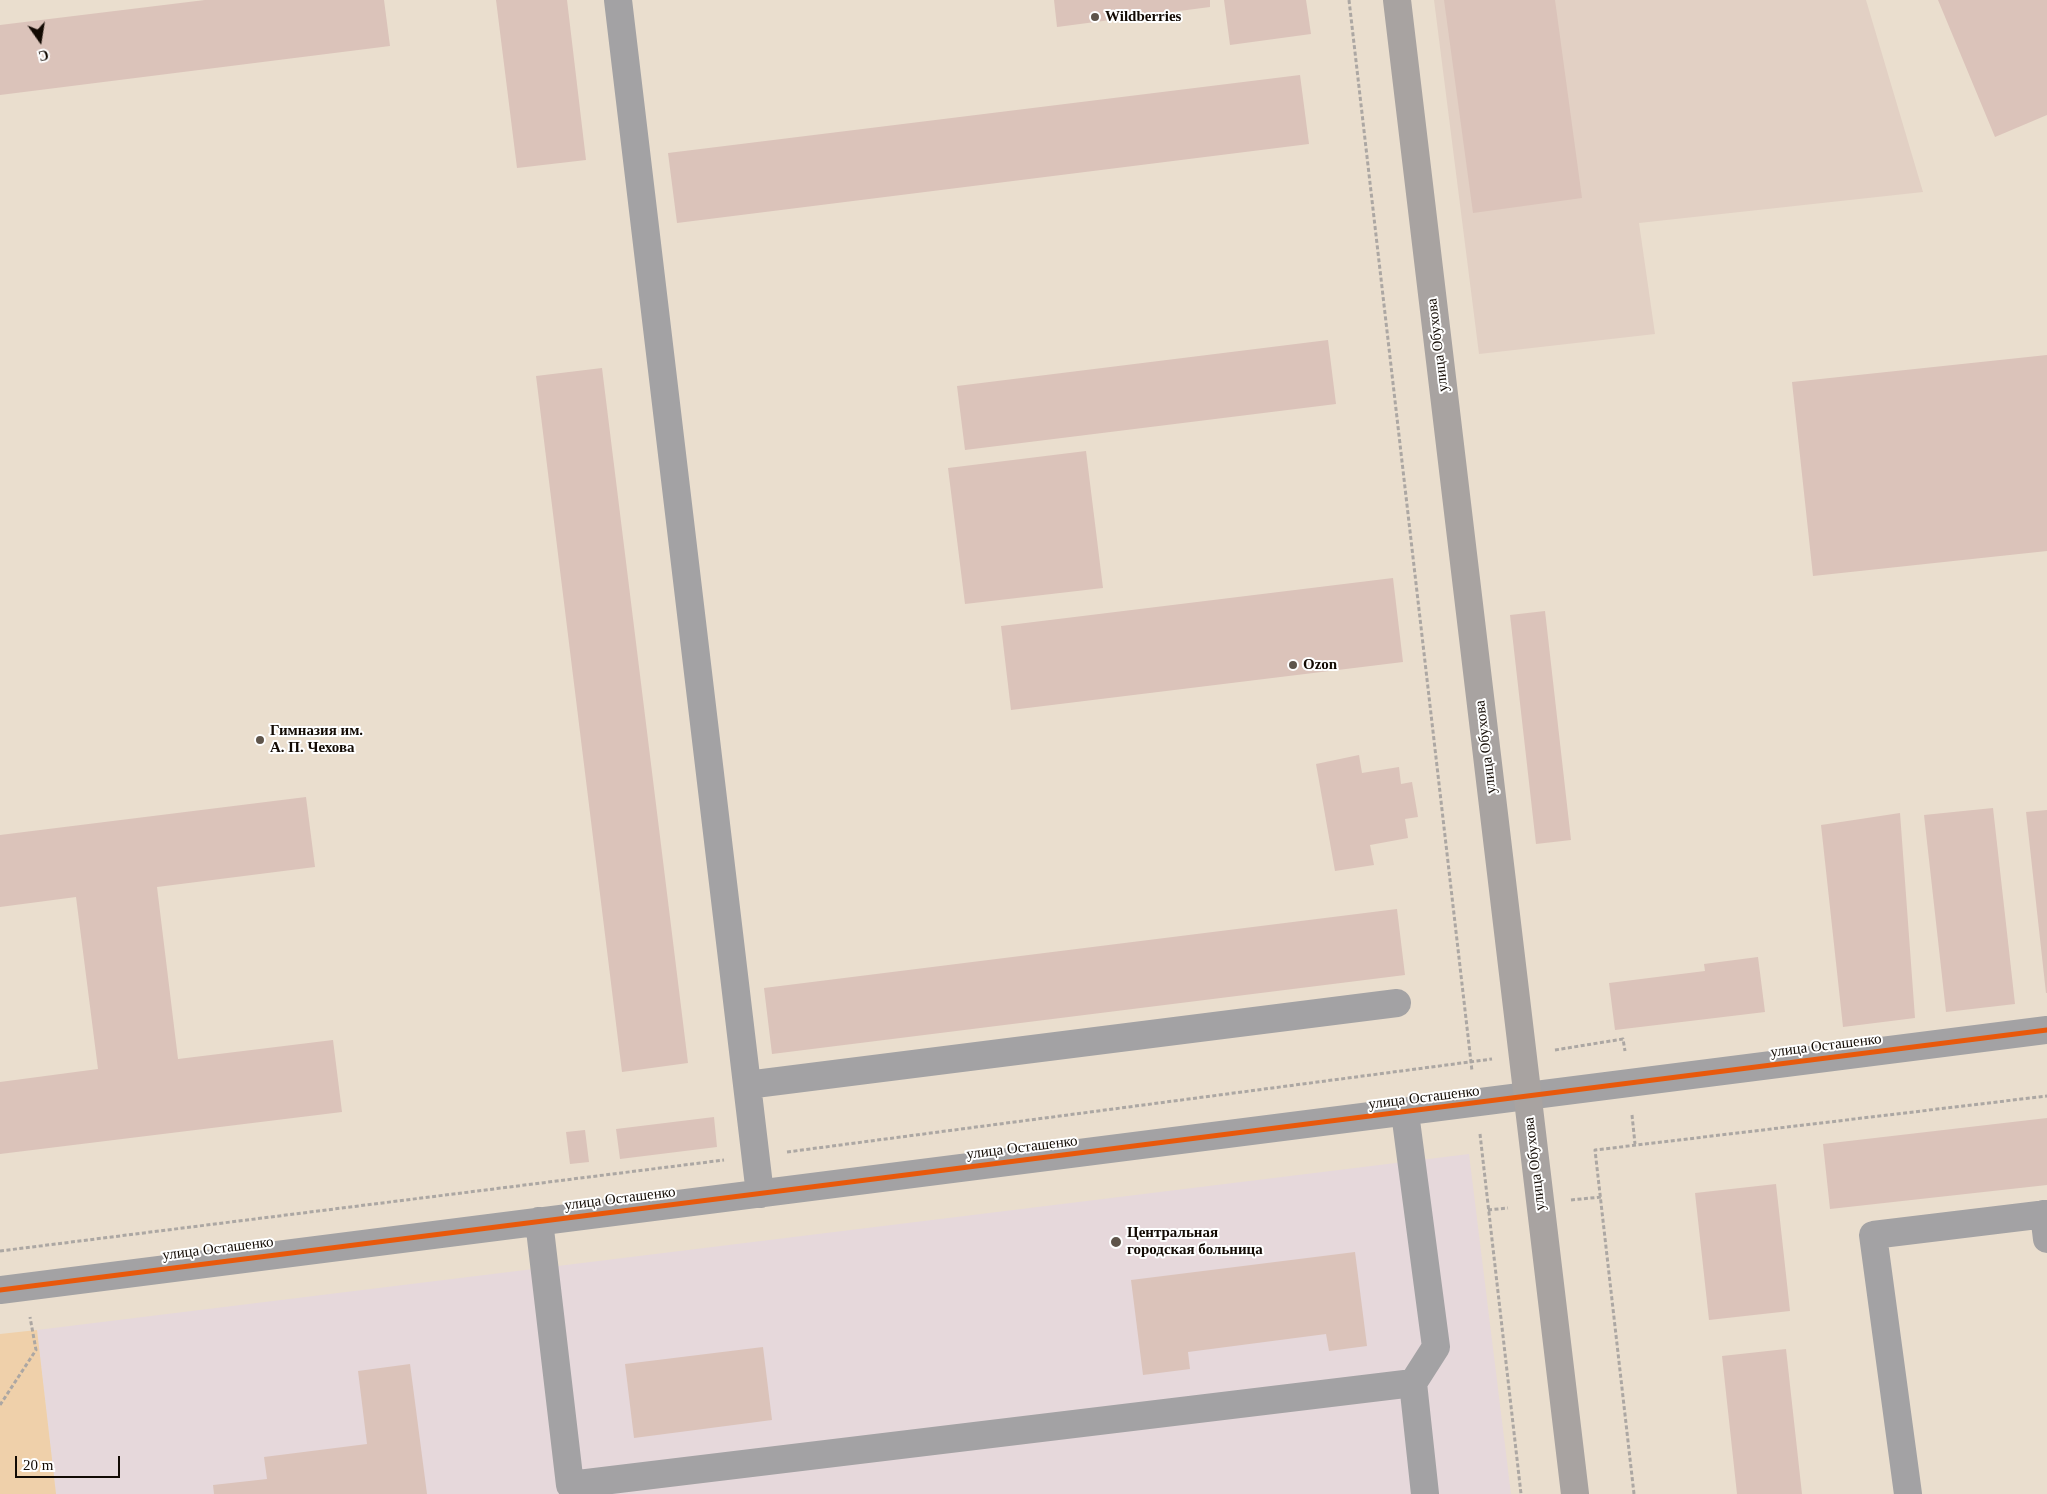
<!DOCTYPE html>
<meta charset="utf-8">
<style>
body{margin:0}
#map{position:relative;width:2047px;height:1494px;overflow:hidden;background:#eadece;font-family:Georgia,serif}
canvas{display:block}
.north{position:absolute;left:15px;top:15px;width:50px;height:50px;-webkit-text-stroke:4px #fff;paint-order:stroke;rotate:167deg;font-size:14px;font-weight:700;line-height:20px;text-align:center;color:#120a03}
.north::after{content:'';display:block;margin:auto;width:18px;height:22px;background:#120a03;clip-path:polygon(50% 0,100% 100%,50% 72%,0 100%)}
.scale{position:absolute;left:15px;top:1456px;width:105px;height:22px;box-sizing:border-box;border:2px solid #120a03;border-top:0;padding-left:6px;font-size:15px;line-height:18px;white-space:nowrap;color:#120a03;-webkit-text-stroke:4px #fff;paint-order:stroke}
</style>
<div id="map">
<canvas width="2047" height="1494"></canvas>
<div class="north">С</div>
<div class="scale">20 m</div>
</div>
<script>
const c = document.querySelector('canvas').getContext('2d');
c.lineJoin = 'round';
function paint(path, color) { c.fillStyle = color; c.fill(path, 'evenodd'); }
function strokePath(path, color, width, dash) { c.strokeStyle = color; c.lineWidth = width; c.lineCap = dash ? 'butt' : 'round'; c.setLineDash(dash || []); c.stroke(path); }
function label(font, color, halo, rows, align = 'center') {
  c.font = font + ' Georgia,serif'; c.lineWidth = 4; c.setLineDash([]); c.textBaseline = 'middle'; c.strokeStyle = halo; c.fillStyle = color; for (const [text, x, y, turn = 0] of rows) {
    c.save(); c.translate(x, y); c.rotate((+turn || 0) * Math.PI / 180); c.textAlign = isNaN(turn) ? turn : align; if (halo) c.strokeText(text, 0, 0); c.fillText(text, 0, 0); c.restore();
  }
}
paint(new Path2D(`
 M1434 0H1866L1923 192 1639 223 1655 334 1479 354Z`), '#e2d0c4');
paint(new Path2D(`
 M1469 1154 1511 1494H56L37 1330Z`), '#e6d8db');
paint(new Path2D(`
 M37 1330 56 1494H0V1334Z`), '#efd0aa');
paint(new Path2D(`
 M205 0H384L390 46 0 95V25Z
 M496 0H567L586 160 517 168Z
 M1054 0H1210V7L1057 27Z
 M1224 0H1306L1311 34 1230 45Z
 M1444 0H1555L1582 198 1473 213Z
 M1938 0H2047V115L1995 137Z
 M1300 75 1309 144 677 223 668 153Z
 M1328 340 1336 404 965 450 957 386Z
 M2047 355V551L1813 576 1792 382Z
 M602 368 688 1063 622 1072 536 376Z
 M1086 451 1103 588 965 604 948 468Z
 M1393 578 1403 662 1011 710 1001 626Z
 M1545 611 1571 840 1536 844 1510 615Z
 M1359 755 1362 773 1399 767 1401 784 1412 782 1418 817 1405 819 1408 838 1370 845 1374 865 1335 871 1316 764Z
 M306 797 315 867 157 887 178 1059 333 1040 342 1112 0 1154V1082L98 1069 76 897 0 907V835Z
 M1993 808 2015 1004 1946 1012 1924 815Z
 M2047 810V993H2046L2026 812Z
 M1900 813 1915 1018 1843 1027 1821 825Z
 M1397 909 1405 975 772 1054 764 988Z
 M1758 957 1765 1012 1615 1030 1609 983 1705 971 1704 964Z
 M714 1117 717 1147 620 1159 616 1129Z
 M2047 1118V1185L1830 1209 1823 1144Z
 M585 1130 589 1162 570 1164 566 1132Z
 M1776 1184 1790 1311 1709 1320 1695 1193Z
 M1355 1252 1367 1346 1329 1351 1326 1334 1188 1352 1190 1369 1143 1375 1131 1280Z
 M763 1347 772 1420 634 1438 625 1364Z
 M1786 1349 1802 1494H1737L1722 1356Z
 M410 1364 427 1494H214L213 1485 267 1479 264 1457 367 1444 358 1371Z`), '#dbc3ba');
strokePath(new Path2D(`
 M1349 0 1472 1071
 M1555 1050 1623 1039 1625 1051
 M1632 1115 1635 1144
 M1480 1134 1521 1494
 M787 1152 1492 1059
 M1571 1200 1601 1197
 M1488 1210 1508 1208
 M0 1251 724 1160
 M0 1405 36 1350 30 1317
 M1634 1494 1595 1150 2047 1096`), '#aca7a3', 3, [4, 2.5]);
strokePath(new Path2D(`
 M618 0 760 1194
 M747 1085 1397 1003
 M2044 1214 2047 1239
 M539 1221 570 1485 1413 1383 1436 1347 1405 1113
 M0 1290 2047 1030
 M1413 1383 1425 1494
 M1908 1494 1873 1235 2047 1214`), '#a3a2a4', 28);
strokePath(new Path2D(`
 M1397 0 1575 1494`), '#a8a3a1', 28);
strokePath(new Path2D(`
 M0 1290 2047 1030`), '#e8590c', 5);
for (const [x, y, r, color] of [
 [1095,17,5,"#5e544a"],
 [1293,665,5,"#5e544a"],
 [260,740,5,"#5e544a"],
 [1116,1242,6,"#5e544a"]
]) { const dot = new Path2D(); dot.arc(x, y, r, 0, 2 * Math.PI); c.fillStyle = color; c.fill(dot); strokePath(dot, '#fff', 2); }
label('bold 15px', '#120a03', '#fff', [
 ["Wildberries",1105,17],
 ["Ozon",1303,665],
 ["Гимназия им.",270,731],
 ["А. П. Чехова",270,748],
 ["Центральная",1127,1233],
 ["городская больница",1127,1250]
], 'left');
label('15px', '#120a03', '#fff', [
 ["улица Обухова",1438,345,-97],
 ["улица Обухова",1486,747,-97],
 ["улица Осташенко",1826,1046,-7],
 ["улица Осташенко",1424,1098,-7],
 ["улица Осташенко",1022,1148,-7],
 ["улица Обухова",1535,1164,-97],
 ["улица Осташенко",620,1199,-7],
 ["улица Осташенко",218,1249,-7]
]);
</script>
